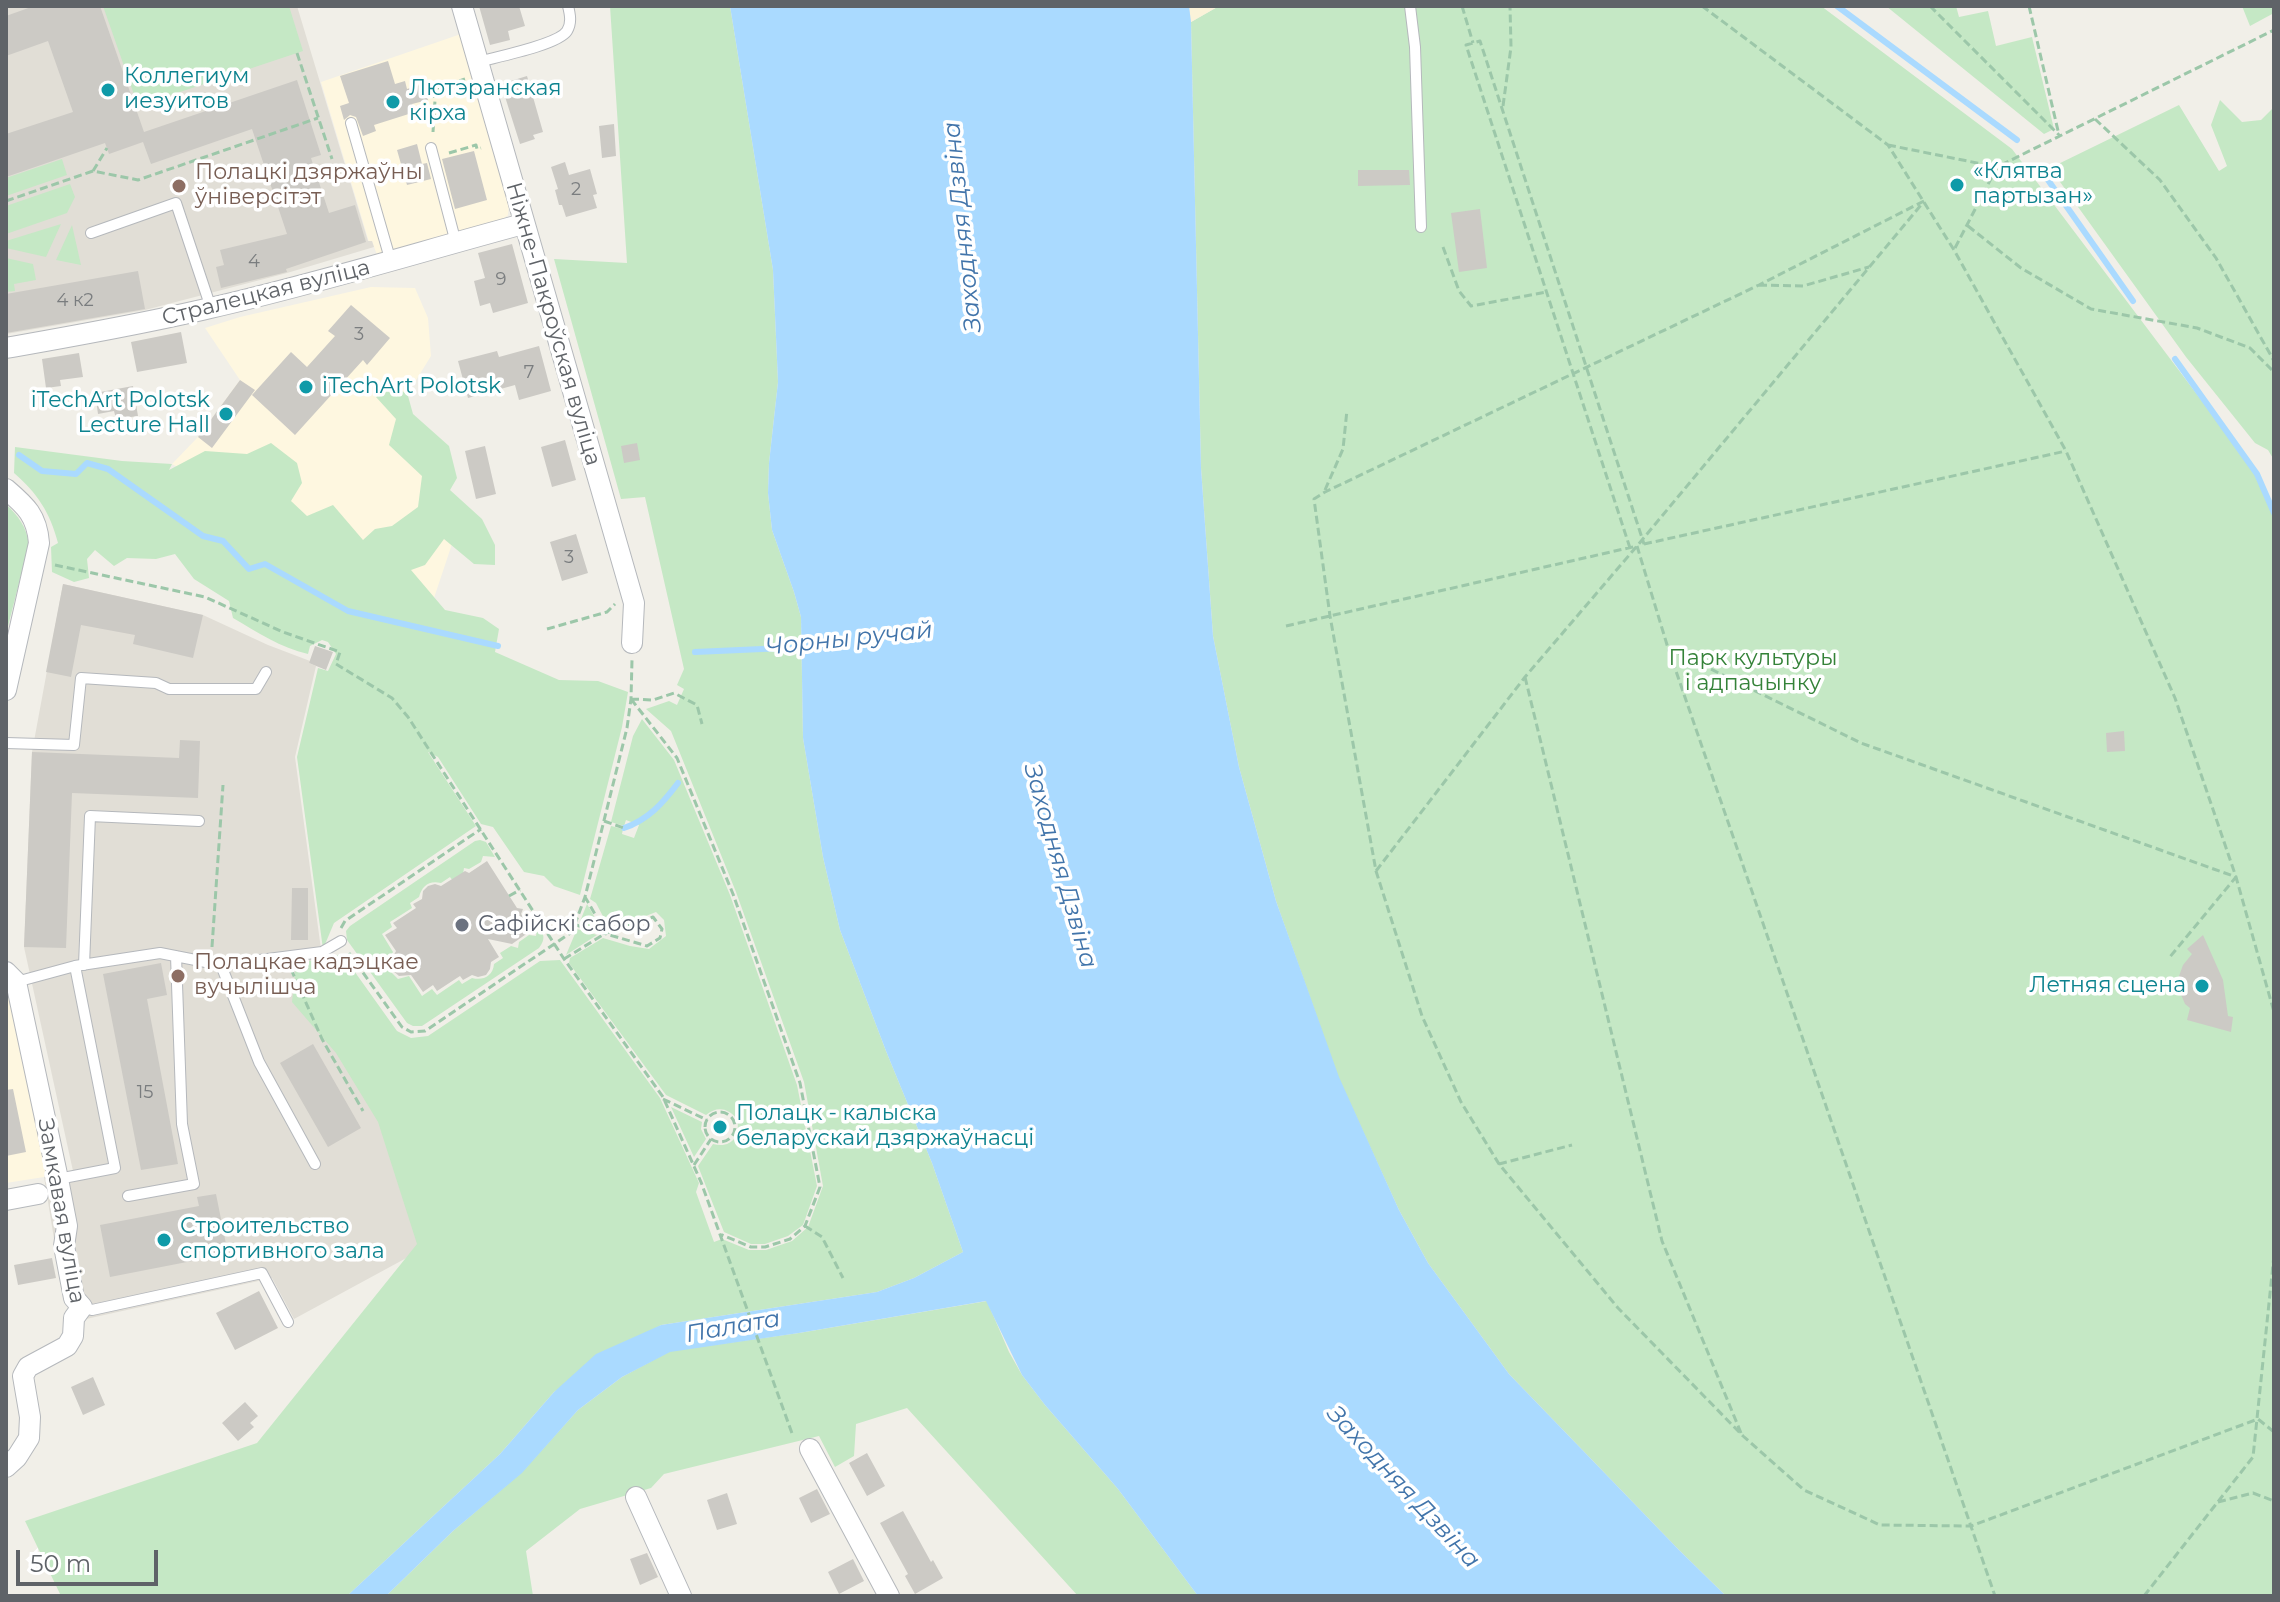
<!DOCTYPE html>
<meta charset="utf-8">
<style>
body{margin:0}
#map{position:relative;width:2280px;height:1602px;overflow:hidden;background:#f1efe8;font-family:Montserrat,sans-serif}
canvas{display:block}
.frame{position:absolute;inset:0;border:8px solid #5f6368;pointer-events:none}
.scale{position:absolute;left:16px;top:1550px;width:142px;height:36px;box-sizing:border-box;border:4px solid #5f6368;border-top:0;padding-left:10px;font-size:24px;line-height:28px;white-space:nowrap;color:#5f6368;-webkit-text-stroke:6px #fff;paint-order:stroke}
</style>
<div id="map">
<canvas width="2280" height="1602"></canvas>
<div class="frame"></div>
<div class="scale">50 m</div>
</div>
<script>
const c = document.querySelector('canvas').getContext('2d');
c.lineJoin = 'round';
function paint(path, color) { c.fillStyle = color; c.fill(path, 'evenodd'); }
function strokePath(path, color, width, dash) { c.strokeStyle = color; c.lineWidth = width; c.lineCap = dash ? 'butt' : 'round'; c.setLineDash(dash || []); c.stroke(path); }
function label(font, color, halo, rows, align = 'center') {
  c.font = font + ' Montserrat,sans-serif'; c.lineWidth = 7; c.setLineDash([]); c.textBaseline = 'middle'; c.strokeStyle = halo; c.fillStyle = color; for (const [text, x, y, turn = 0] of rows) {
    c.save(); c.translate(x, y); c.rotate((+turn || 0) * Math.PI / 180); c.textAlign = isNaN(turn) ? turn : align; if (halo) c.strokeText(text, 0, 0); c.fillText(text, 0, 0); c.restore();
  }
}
paint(new Path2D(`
 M461 34 509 204 508 215 502 220 377 255 372 241 369 242 321 82Z
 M371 287 415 288 428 318 431 356 405 398 455 535 433 601 172 464 198 437 240 380 205 328 240 317Z
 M6 990 10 994 46 1162 44 1177 6 1183Z`), '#fef7e0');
paint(new Path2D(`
 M6 6H297L368 241H372L374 247 287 273 145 310 6 334Z
 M63 584 203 615 268 645 310 661 309 663 316 666 295 757 328 1001 458 1230 294 1319 272 1278 86 1319 70 1307 55 1245 44 1177 73 1171 24 947 32 752Z`), '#e1ded6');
paint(new Path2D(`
 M103 6H289L303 51 138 106Z
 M610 6H730L773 270 778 382 769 463 768 493 772 530 794 592 801 617 803 738 823 857 840 930 886 1051 932 1163 963 1252 914 1278 877 1292 661 1325 554 1392 500 1454 347 1596H61L25 1521 257 1443 417 1244 378 1122 336 1053 292 1002 296 964 342 954 397 1031 411 1038 428 1036 540 961 560 960 660 1098 699 1183 696 1192 714 1242 722 1239 749 1250H766L792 1241 808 1227 823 1186 804 1082 736 892 671 731 646 709 669 701 677 705 684 689 677 685 684 669 645 497 621 499 554 259 627 263Z
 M1219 6H1821L2012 149 2257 474 2274 513V1596H1726L1679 1550 1509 1374 1428 1263 1399 1210 1338 1077 1276 901 1239 767 1213 636 1201 468 1191 22Z
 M1886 6H1956L1959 17 1988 11 1996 46 2032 37 2054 129 2044 134Z
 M2242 6H2274V13L2250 26Z
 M2220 100 2242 122 2261 120 2274 107V460L2268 450 2255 443 2186 357 2050 168 2179 105 2219 171 2227 166 2211 125Z
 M62 159 67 175 6 196V178Z
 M70 184 75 197 67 213 6 234V206Z
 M61 224 46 257 6 248V241Z
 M72 225 81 265 56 260Z
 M6 258 33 264 36 280 14 284 15 291 6 292Z
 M396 385 408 396 413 414 449 446 457 478 450 490 482 519 495 545V565L474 564 444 539 425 565 411 570 445 610 483 618 499 629 495 652 559 680 598 681 628 692 622 727 580 895 554 886 544 876 524 872 493 827 481 824 438 757 428 752 476 826 334 923 323 949 297 757 318 668 328 671 336 654 328 642 322 640 310 646 308 654C281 648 257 632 233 618L229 601 194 579 175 554 156 559 127 558 114 566 95 550 87 559 89 578 74 582 52 572 51 547 58 543C50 512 37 493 14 473L15 447 122 461 172 464 169 470 205 451 247 454 271 443 297 463 302 483 291 501 307 516 333 505 363 540 375 529 392 526 418 507 422 476 389 445 396 419 376 397Z
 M6 504C19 517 26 526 29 544L6 634Z
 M642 719 674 760 730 895 797 1085 817 1186 803 1225 788 1236 765 1244H751L724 1232 698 1166 713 1144C731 1149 741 1136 737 1119 728 1108 717 1106 706 1115L666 1095 569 963 570 958 603 938 630 946 649 949 666 936 664 920 656 912 623 925 607 924 596 903 590 899 611 826 623 829 622 834 634 838 639 825 626 820 624 826 611 822 633 736Z
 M480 840 486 842 495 857 483 856 481 862 469 869 464 868 463 874 453 881 450 877 441 883C429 880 422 886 419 897L410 903 412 908 390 922 392 927 382 934 393 952 387 963 390 971 398 979 409 976 422 996 432 989 437 995 459 980 462 984 472 978C483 981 493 976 494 964L503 958 500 953 511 946 518 948 519 942 529 935 536 936 538 924C544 934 546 939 539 948L422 1026H413L407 1023 347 940 346 931 350 926 475 841Z
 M587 904 602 930 579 924Z
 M577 929 597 935 566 955Z
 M671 1107 702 1122 701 1129 706 1139 694 1157Z
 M987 1301 1009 1352 1022 1375 1045 1405 1118 1489 1198 1596H1078L907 1408 856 1424 854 1456 835 1467 819 1436 664 1474 651 1488 580 1509 526 1551 533 1596H386L453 1531 522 1472 578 1410 622 1377 670 1351 799 1333Z`), '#c5e8c5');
paint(new Path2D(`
 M1189 6H1219L1191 22Z`), '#fbf3d9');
paint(new Path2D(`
 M730 6H1189L1191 22 1201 468 1213 636 1239 767 1276 901 1339 1077 1399 1210 1428 1263 1509 1374 1679 1550 1726 1596H1198L1118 1489 1045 1405 1022 1375 986 1301 799 1333 670 1352 622 1377 578 1410 522 1473 453 1531 386 1596H347L500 1454 554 1392 596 1354 661 1325 877 1292 914 1278 963 1252 932 1163 886 1051 840 930 823 857 803 738 801 617 794 592 772 530 768 493 769 463 778 382 773 270Z`), '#aadaff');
strokePath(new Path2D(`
 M1837 6 2017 140
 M2041 170 2133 301
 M2175 359 2257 474 2274 513
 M19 455 42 471 76 474 87 463 108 469 203 536 223 541 249 569 265 564 348 611 498 646
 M695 652 807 647
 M624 828C648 820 663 803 678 783`), '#aadaff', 6);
paint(new Path2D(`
 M34 6H100L144 132 297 80 321 155 311 158 329 213 355 205 366 242 286 269 287 272 221 288 216 267 224 265 220 250 287 234 252 129 151 164 143 142 109 154 105 143 6 177V134L73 112 48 41 6 56V16Z
 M479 6H519L525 26 508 31 510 40 490 45Z
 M388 61 395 84 405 81 407 89 423 84 428 100 412 104 415 112 374 125 376 131 363 136 356 117 350 115 344 120 340 106 349 103 340 76Z
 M527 76 543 132 533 135 535 139 520 144 501 84Z
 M614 124 616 156 602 158 599 126Z
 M417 144 422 164 427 163 431 179 407 185 397 150Z
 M474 151 487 200 455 209 442 159Z
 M565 162 569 175 590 169 597 194 593 195 597 208 566 217 562 205H559L555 190 558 189 551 167Z
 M1358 170H1409L1410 185 1358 186Z
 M1480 209 1487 268 1459 272 1451 213Z
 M512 244 528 303 493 313 490 303 480 306 474 281 485 278 478 253Z
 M138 271 145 309 6 333V294Z
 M351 305 390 338 367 365 363 360 295 435 252 395 291 352 307 367 335 336 328 331Z
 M181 332 187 363 137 372 131 342Z
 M539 346 551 391 519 400 515 385 468 398 458 361 497 351 499 357Z
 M79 353 83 377 60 380 61 386 46 388 42 359Z
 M240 380 255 390 212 448 198 437Z
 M133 386 138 416 116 419 114 411 98 414 95 393Z
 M565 440 576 480 552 487 541 447Z
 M637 443 640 460 624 463 621 446Z
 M485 446 496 494 476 499 465 451Z
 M576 534 588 573 562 581 550 542Z
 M63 584 203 615 193 658 133 644 135 635 81 625 71 677 46 672Z
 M315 646 333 652 326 670 309 663Z
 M2124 731 2125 751 2107 752 2106 733Z
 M180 740 200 741 198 798 72 793 66 948 24 947 32 752 179 758Z
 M487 861 517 908 523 909 521 914 532 930 512 944 488 939 499 957 491 962 490 969 486 975 478 977 472 975 463 980 460 976 437 991 433 985 423 992 411 975 399 976 392 970 390 963 396 951 385 935 397 928 393 923 416 908 413 904 422 899 423 891 428 886 435 884 441 886 465 871 469 873Z
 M292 888H308V940H291Z
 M2203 935 2223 980 2228 1016 2233 1017 2231 1032 2187 1020 2190 1008 2185 1004 2180 992 2178 979 2183 965 2192 954 2187 949Z
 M161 963 167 995 147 999 178 1164 141 1170 103 974Z
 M313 1044 361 1128 328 1147 280 1063Z
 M13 1089 26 1152 6 1156V1090Z
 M216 1194 228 1254 110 1277 100 1225 199 1206 197 1197Z
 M52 1258 56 1278 18 1285 14 1265Z
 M259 1291 278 1328 235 1350 216 1313Z
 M93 1377 105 1405 83 1415 71 1387Z
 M245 1402 258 1416 250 1423 254 1427 238 1441 222 1423Z
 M867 1453 885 1486 867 1496 849 1463Z
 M817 1489 830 1514 811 1523 799 1498Z
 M727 1493 737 1524 717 1530 707 1500Z
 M903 1511 931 1562 933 1560 943 1578 915 1594 905 1576 908 1574 880 1523Z
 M647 1553 658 1577 640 1585 630 1559Z
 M853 1559 864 1581 839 1594 828 1572Z`), '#cccac5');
const lane = new Path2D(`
 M1410 6 1415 47 1421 227
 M478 62C496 57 558 45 567 31 572 23 570 14 568 6
 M351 123 391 262
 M431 148 456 243
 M91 233 176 203 211 308
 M6 743 74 745 81 678 156 683 169 689H256L266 672
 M84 965 90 816 199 821
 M221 965 259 1062 315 1164
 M16 982 75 966 160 953 221 965 322 952 341 941
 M58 1179 115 1168 75 966
 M128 1196 194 1184 182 1124 176 956
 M82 1307 92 1310 262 1273 288 1322`);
const street = new Path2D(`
 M462 6 634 603 632 643
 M6 348C74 336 143 324 210 308 316 284 419 252 523 224
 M6 489C26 506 37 516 39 543L6 690
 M6 972 16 982 58 1179 67 1226 64 1246 74 1298 82 1307 74 1318 73 1336 67 1346 28 1367 23 1376 30 1417 29 1438 17 1457 6 1467
 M6 1200 38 1194
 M810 1449 889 1596
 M636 1497 681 1596`);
strokePath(lane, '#b5b8bc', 12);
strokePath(street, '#b5b8bc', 22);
strokePath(new Path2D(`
 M1462 6 1473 43
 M1702 6 1888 145 1954 250 2066 451 2175 698 2236 877 2274 1012
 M1930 6 2060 136
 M2029 6 2059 135
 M297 53 332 159
 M432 90 435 100 433 132
 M425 92 465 79
 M1503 106 1511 47 1510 6
 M2095 119 2160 180 2216 258 2274 361
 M1888 145 1997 167
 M449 153 476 145 477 149 481 148
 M93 171 107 148
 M6 201 93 171 138 180 318 118
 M1924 201 1759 285 1325 492 1314 499 1330 616 1376 871 1422 1016 1461 1102 1499 1164 1618 1308 1743 1436 1804 1490 1880 1525 1971 1526 2258 1419 2274 1432
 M1968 226 2021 268 2091 309 2197 328 2250 348 2274 372
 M1443 247 1459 291 1471 306 1547 292
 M1955 248 1997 167 2274 30
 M1759 285 1803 286 1869 267
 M1325 490 1343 449 1347 410
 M1644 544 2066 451
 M1637 546 1668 648 1995 1596
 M1630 548 1466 45 1480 41 1644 544
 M55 565 205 597 283 632 340 652 336 664 392 698 408 717 564 959 663 1097 701 1182 793 1436
 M1286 626 1637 546
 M547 629 607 612 615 604
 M1668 648 1861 743 2236 877 2169 958
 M1525 677 1662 1241 1741 1433
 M631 699 677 758 733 894 800 1083 820 1187 805 1226 790 1239 765 1247H751L722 1235 720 1236
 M631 699 653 700 674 693 697 705 702 724
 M604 821 624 828
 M1376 871 1525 677 1637 546 1921 205
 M509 896 520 890
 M576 925 647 946 660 938 662 929 653 917 606 933
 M341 928 345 921 481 829
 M212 947 223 785
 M349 953 402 1027 411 1032 425 1031 572 932 585 897 627 728 631 699 632 660
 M564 959 606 933 585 897
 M291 969 322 1039 363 1111
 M663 1099 707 1120
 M705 1127a15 15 0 1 1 30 0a15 15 0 1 1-30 0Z
 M1499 1164 1572 1145
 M694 1165 711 1139
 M805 1226 822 1237 843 1278
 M2218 1502 2253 1493 2274 1501
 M2144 1596 2253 1457 2274 1255`), '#9cc7a9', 3, [8, 4]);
strokePath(lane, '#fff', 10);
strokePath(street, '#fff', 20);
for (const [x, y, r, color] of [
 [108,90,8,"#0f9aa8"],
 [393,102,8,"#0f9aa8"],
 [1957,185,8,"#0f9aa8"],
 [179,186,8,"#8d6e63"],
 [306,387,8,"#0f9aa8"],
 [226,414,8,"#0f9aa8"],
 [462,925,8,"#6b7280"],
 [178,976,8,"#8d6e63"],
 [2202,986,8,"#0f9aa8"],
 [720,1127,8,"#0f9aa8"],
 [164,1240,8,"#0f9aa8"]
]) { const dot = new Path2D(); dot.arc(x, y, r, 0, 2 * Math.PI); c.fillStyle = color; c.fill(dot); strokePath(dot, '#fff', 3); }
label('18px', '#7a7d7f', null, [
 ["2",576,190],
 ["4",254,262],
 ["9",501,280],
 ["4 к2",75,301],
 ["3",359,335],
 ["7",529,373],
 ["3",569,558],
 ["15",145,1093]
]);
label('22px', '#0d838f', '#fff', [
 ["Коллегиум",124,77],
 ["иезуитов",124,102],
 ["Лютэранская",409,89],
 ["кірха",409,114],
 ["«Клятва",1973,172],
 ["партызан»",1973,197],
 ["iTechArt Polotsk",322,387],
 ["iTechArt Polotsk",210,401,"right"],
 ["Lecture Hall",210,426,"right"],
 ["Летняя сцена",2186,986,"right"],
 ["Полацк - калыска",736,1114],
 ["беларускай дзяржаўнасці",736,1139],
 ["Строительство",180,1227],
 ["спортивного зала",180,1252]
], 'left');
label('22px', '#785e54', '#fff', [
 ["Полацкі дзяржаўны",195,173],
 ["ўніверсітэт",195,198],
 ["Полацкае кадэцкае",194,963],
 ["вучылішча",194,988]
], 'left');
label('22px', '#5f6368', '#fff', [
 ["Стралецкая вуліца",266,293,-14],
 ["Ніжне-Пакроўская вуліца",553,324,74],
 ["Замкавая вуліца",61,1211,80]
]);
label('22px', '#348238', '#fff', [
 ["Парк культуры",1753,659],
 ["і адпачынку",1753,684]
]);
label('22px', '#5b616d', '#fff', [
 ["Сафійскі сабор",478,925]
], 'left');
label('italic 24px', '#4174aa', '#fff', [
 ["Заходняя Дзвіна",963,227,-96],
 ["Чорны ручай",849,639,-6],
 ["Заходняя Дзвіна",1060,866,74],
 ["Палата",733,1327,-10],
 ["Заходняя Дзвіна",1403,1487,47]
]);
</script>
